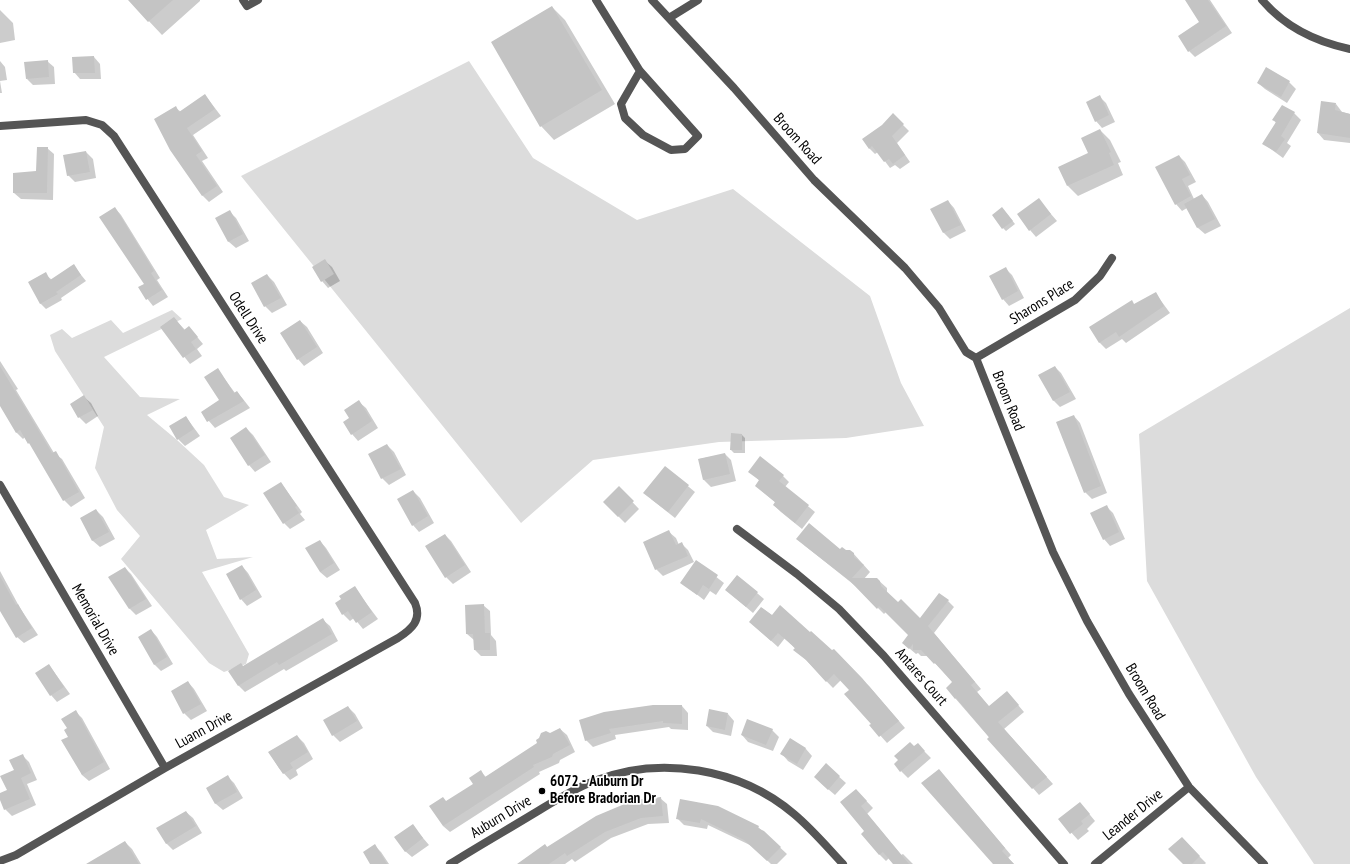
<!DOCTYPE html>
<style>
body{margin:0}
canvas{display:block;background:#fff}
</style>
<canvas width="1350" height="864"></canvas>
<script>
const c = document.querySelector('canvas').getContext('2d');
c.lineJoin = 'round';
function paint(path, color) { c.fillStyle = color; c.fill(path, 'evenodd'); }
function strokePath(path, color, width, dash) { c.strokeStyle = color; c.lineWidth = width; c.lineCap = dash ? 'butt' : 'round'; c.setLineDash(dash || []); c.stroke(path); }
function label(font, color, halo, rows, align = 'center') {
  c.font = font + ' "PT Sans Narrow",sans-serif'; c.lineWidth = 3.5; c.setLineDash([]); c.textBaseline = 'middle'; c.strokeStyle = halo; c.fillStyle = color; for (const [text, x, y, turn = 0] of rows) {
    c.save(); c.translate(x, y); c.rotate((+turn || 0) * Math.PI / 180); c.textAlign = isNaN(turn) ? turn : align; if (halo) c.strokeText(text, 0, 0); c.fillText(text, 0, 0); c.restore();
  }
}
paint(new Path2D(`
 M469 61 533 158 637 220 733 189 870 296 901 383 924 426 846 438 719 442 593 460 521 523 241 176Z
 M1350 308V864H1314L1256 777 1147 581 1139 434Z
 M172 310 182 319 104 357 140 397 180 399 147 415 177 440 204 465 224 497 249 505 206 530 217 559 253 557 202 572 249 654 246 664 224 672 209 663 121 559 140 536 117 510 95 468 104 427 55 351 50 335 62 329 72 338 111 320 123 333Z`), '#dcdcdc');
paint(new Path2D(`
 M129 0H200V1L162 35Z
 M1186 0H1210L1232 33 1195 57 1189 51 1201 22Z
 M552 7 565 20 615 104 554 140 541 126Z
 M0 10 13 23 15 40 0 43Z
 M94 57 100 64 101 79H80L74 72Z
 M0 61 5 67 7 80 0 81Z
 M47 61 54 67 55 84 33 85 27 79Z
 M0 81 2 93H0Z
 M1289 82 1296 89 1287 103 1265 89 1258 83Z
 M205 95 221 116 193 135 208 158 202 161 223 192 209 202 202 195 176 108 181 112Z
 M1100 97 1106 103 1115 122 1102 128 1096 121Z
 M1336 104 1342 112 1350 114V143L1324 140 1318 133Z
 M1294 113 1301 120 1287 143 1291 146 1283 158 1264 144 1276 123 1274 120Z
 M893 115 909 131 897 143 910 162 900 169 895 165 890 168 878 152 875 154 869 148 883 125Z
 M1100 130 1110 140 1121 162 1118 163 1123 175 1078 196 1068 186 1060 167 1090 153Z
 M47 148 54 154 53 200 21 199 14 193 37 172Z
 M86 152 93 159 96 178 75 182 68 175Z
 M1179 156 1185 162 1196 182 1188 186 1194 199 1202 195 1208 202 1221 226 1205 234 1198 228 1187 208 1182 211 1176 204Z
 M1038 199 1057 221 1036 237 1030 230Z
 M948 201 954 208 966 231 950 239 944 233 932 209Z
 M115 208 121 215 160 278 157 280 168 297 153 306 139 288 145 284Z
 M1002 208 1015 224 1006 231 1003 228Z
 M230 212 236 218 249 241 236 248 229 242 217 219Z
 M325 261 332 267 340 281 328 288 322 281Z
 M73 265 86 281 61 298 62 300 46 309 40 303 45 274 52 280Z
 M1006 269 1012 275 1024 298 1009 306 1003 299Z
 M267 275 274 282 287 305 272 313 265 306Z
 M1156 294 1170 313 1126 343 1122 339 1106 349 1100 343 1090 328Z
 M174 318 185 330 189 327 203 344 197 349 202 356 190 364 161 327Z
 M300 321 307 327 323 353 304 366 298 359Z
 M0 361 18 389 16 390 54 453 62 459 85 498 71 507 64 500 34 449 25 437 23 439 16 432 0 392Z
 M1055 367 1061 373 1076 399 1060 407 1054 401 1040 376Z
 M218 370 235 393 237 392 243 399 250 408 215 428 202 413 221 401Z
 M84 397 91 403 98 416 86 424 79 417Z
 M359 402 366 408 378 428 358 441 352 434 350 418Z
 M1074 416 1080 423 1107 493 1092 499 1085 492Z
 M186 417 200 436 185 446 178 439Z
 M246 428 253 435 271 462 255 472 249 465Z
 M742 435 745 438V453H734L731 450Z
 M387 445 394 452 406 475 389 485 382 478Z
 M725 454 731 460 736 481 711 487 704 480 699 459Z
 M665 467 695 492 675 518 651 499Z
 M750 472 783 476 789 482 785 487 815 512 802 529 781 512 774 505 776 503 756 486 760 481Z
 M281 483 302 512 300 514 305 520 290 529 284 523Z
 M619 488 639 509 625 523 604 502Z
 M413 491 420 498 434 523 419 532 413 525Z
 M1107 507 1113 513 1125 539 1110 546 1104 539Z
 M96 510 103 517 115 539 100 547 93 541 81 518Z
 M669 532 676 538 679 545 682 544 688 550 694 562 663 576 656 569Z
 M445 535 451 541 471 572 453 584 446 577 426 547Z
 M320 541 326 548 340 570 327 578 320 572Z
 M804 545 853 553 870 572 864 579H877L887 588V594L920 620 948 601 954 607 934 633 981 689 977 692 989 707 1013 699 1024 712 1004 729 1053 784 1039 795 955 698 954 683 928 656H921L918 653 916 654 903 643 909 635 886 612 884 614 858 588Z
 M697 562 724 583 716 595 710 591 704 600 682 583Z
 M242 566 248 573 262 597 247 606 241 599Z
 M125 568 131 574 152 606 136 615 130 609 110 578Z
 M0 571 20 608 38 635 24 643 17 637 0 609Z
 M737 576 764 599 753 613 726 590Z
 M354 587 378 619 363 629 354 618 350 621 343 614V599Z
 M483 605 490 611 491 635 496 641 497 656H481L475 650 474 640 467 634Z
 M762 608 869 686 905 728 887 743 871 725 872 724 850 690 841 680 833 688 785 638 778 647 750 622Z
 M323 620 330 626 338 641 286 671 284 669 245 692 239 686 230 671 243 667Z
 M151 630 157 637 173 664 161 671 154 664Z
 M49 665 70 694 57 702 51 695Z
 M188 682 194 689 207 711 191 720 184 713Z
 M682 706 688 713V730L671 729 669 727 615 735 616 739 593 747 586 740 580 720Z
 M348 707 355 714 363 728 340 742 333 735Z
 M76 712 82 718 110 769 89 781 82 775 69 737 68 729Z
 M728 714 734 721 731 736 713 732 707 726Z
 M560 729 567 735 575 752 560 760 559 763 539 772 540 774 450 832 443 826 447 802 474 784 481 772 486 777Z
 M772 730 779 737 773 751 748 742 742 735Z
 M297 736 304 743 313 759 296 770 298 775 290 780 279 768 269 752Z
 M790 740 806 749 812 756 803 770 788 761 782 754Z
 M914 747 924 751 931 758 908 778 901 771Z
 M23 756 29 762 37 780 27 784 36 805 12 816 5 809 0 794 8 791Z
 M826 765 846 783 835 795 821 783Z
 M228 777 234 783 243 798 223 810 216 804 207 789Z
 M945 777 1011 855 1008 858 1014 864H994Z
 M856 790 873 808 867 814 901 855 903 854 913 864H894L889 858 886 861 879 854 866 831Z
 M660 798 667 804 669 823 648 824 611 838 575 862 572 859 565 864H518L545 845 548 848Z
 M681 800 758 827 787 854 777 864H771L752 846 708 825 707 829 684 825 678 819Z
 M1086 810 1095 821 1087 829 1089 831 1078 840 1060 820Z
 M186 812 193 818 202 833 173 850 166 843Z
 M412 825 429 845 412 857 405 851Z
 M1181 838 1206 863 1205 864H1184Z
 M125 842 132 849 141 864H99Z
 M375 846 381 852 389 864H372Z`), '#0003');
paint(new Path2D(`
 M128 0H173L148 22Z
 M1185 0H1208L1226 26 1188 52 1178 36 1199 22Z
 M552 6 602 90 540 127 491 42Z
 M94 56 95 73H73L72 57Z
 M48 60 49 77 26 79 24 62Z
 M1266 67 1290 81 1281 97 1257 83Z
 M205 94 215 109 187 128 202 151 196 155 217 186 202 196 170 150 154 119 176 106 179 112Z
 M1100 95 1109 115 1095 122 1086 102Z
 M1321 101 1336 103 1335 110 1350 114V138L1317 133Z
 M1282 105 1295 112 1281 136 1285 139 1276 152 1262 144 1276 122 1272 120Z
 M893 113 904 124 892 136 905 155 893 164 889 159 884 162 872 146 869 149 862 139 882 125Z
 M1100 129 1111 152 1109 153 1114 165 1067 186 1058 167 1088 153 1081 138Z
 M37 147H48L47 193H13V173L36 171Z
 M86 151 90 172 67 176 63 155Z
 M1179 155 1190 175 1182 179 1191 196 1175 205 1155 167Z
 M1202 194 1215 219 1197 228 1184 204Z
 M1039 198 1051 214 1029 231 1017 214Z
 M948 200 961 225 943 233 930 209Z
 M115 207 154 271 151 273 162 290 146 300 138 287 144 284 99 217Z
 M1002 207 1013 221 1002 229 992 215Z
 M230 210 243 234 228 242 215 218Z
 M325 259 334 274 321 282 312 267Z
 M74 264 81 275 56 292 58 294 40 304 28 282 46 272 50 280Z
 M1006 267 1018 291 1002 300 989 276Z
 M267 274 281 298 264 307 251 283Z
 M1156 292 1164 306 1119 337 1116 332 1099 343 1089 327 1132 300 1134 304Z
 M174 317 184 330 189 326 198 337 191 342 196 349 183 358 160 327Z
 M300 320 317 347 297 360 280 333Z
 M0 366 52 453 56 451 79 492 63 501 29 443 28 444 20 430 16 433 0 406Z
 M1055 366 1070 392 1053 401 1038 375Z
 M218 368 234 393 237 391 244 401 207 422 201 412 219 400 204 377Z
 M84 395 93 410 78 418 70 404Z
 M359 400 372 421 351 435 343 422 349 418 344 410Z
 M1074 415 1101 486 1084 493 1056 422Z
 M186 416 194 429 177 440 169 426Z
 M246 427 265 455 248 466 230 438Z
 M731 433 742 434V450H730Z
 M387 444 401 469 381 479 368 454Z
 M725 453 730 474 703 480 698 459Z
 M760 456 784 475 779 481 809 505 795 523 773 505 775 502 755 486 759 480 748 472Z
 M665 466 689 485 668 512 643 493Z
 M281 482 297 506 295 507 299 513 283 524 263 493Z
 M619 486 634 501 618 517 603 502Z
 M413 490 428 516 412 526 397 499Z
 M1107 505 1119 532 1103 540 1090 513Z
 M96 509 109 532 92 541 80 518Z
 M809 523 840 549 842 547 846 550H850L854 553V557L864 565 852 578H877L880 581 881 586 898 602 901 599 920 618 939 593 949 600 928 626 975 682 971 685 989 706 1007 691 1019 705 998 722 1047 777 1032 789 987 739 989 737 956 698 955 699 946 688 952 682 935 663 934 664 921 650H913V644L909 649 902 643 908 635 879 606 877 609 850 581 796 539Z
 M669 530 676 545 682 542 688 556 655 570 643 542Z
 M445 534 465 565 445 578 425 546Z
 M320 540 334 563 320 572 305 548Z
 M696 560 718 575 709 589 703 585 697 595 680 583Z
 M242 565 256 590 240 600 226 574Z
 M125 567 146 599 129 609 108 577Z
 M737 575 758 592 746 607 725 590Z
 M0 576 16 605 18 604 32 628 16 638 0 611Z
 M355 586 372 612 356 623 348 611 342 615 335 603 341 599 339 596Z
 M484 604 485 633H490V650H474L473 634H466L465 605Z
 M780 605 810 632 811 631 832 650 834 649 862 678 899 721 879 737 869 725 871 724 844 694 849 690 834 674 826 682 806 660 793 650 795 648 778 633 771 641 749 622 761 607 772 615Z
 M323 618 332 634 279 665 277 662 238 686 228 671 241 663 243 666Z
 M151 629 167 657 154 665 138 637Z
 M49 664 64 687 50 696 35 673Z
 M188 681 201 704 183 714 171 691Z
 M653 705H682V724L663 723V721L609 729 611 733 585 741 579 720 604 712Z
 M348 706 357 721 332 736 323 720Z
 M709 709 728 713 725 730 706 726Z
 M76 710 104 762 82 775 61 740 68 737 64 730 67 728 61 719Z
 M747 719 773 729 766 745 741 735Z
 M560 728 570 745 553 754 552 757 533 765 534 767 443 826 429 806 443 797 446 801 473 784 469 778 481 770 485 777 537 743 536 740 539 738 541 733 546 731 550 733Z
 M297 735 308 752 290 763 293 768 283 774 268 752Z
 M790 738 806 748 797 764 780 754Z
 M910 742 914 746 918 743 925 751 900 772 894 764 898 760 894 756Z
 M23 754 31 773 21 778 30 799 4 810 0 800V793L7 790 0 776 14 770 9 760Z
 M826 763 840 776 828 790 814 777Z
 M939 769 1005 848 1002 851 1014 864H993L921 783Z
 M228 775 237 792 215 804 206 788Z
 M856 789 867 801 861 806 909 864H893L883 852 879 855 861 834 864 831 840 802Z
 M661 797 663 816 641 818 605 832 567 856 565 853 549 864H517L545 844 547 847 596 816 634 800Z
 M680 799 718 806 759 826 758 828 764 831 781 847 767 861 744 840 701 819 700 823 676 819Z
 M1080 802 1090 814 1081 821 1083 824 1070 834 1058 819Z
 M186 811 196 826 166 844 156 828Z
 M413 824 423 838 405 852 394 837Z
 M1182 837 1200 856 1192 864H1183L1168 849Z
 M125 841 139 864H86Z
 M375 844 387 864H370L363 852Z`), '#c4c4c4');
strokePath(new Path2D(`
 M243 0 247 6 258 0
 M596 0 640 71 698 136 685 149 671 150 643 135 625 118 621 104 640 71`), '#555', 8);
strokePath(new Path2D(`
 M652 0 734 88 814 180 905 268 939 308 966 352 976 358 1053 552 1087 621 1129 694 1189 787 1264 864
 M1262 0C1285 27 1316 42 1350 49
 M669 18 698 0
 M0 126 86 120 102 125 114 136 415 603C422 620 412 629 398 638L165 768 16 855 0 861
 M976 358 1075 300 1100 276 1112 258
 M0 485 165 768
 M737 529 797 574 839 609 884 656 1064 864
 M450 864C477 847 505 831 533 814 553 802 573 789 594 781 660 755 740 768 794 814 812 829 827 847 843 864
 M1095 864 1189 787`), '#555', 8);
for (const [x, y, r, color] of [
 [542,791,4,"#000"]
]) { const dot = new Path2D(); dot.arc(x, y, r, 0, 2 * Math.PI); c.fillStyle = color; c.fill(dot); strokePath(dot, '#fff', 1.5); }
label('15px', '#000', '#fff', [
 ["Broom Road",797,139,48],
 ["Sharons Place",1042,302,-32],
 ["Odell Drive",248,318,57],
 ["Broom Road",1008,401,68],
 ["Memorial Drive",95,620,60],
 ["Antares Court",921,677,49],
 ["Broom Road",1145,692,59],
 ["Luann Drive",204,730,-29],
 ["Leander Drive",1133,815,-39],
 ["Auburn Drive",501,817,-31]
]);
label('bold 15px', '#000', '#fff', [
 ["6072 - Auburn Dr",550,782],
 ["Before Bradorian Dr",550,799]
], 'left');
</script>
